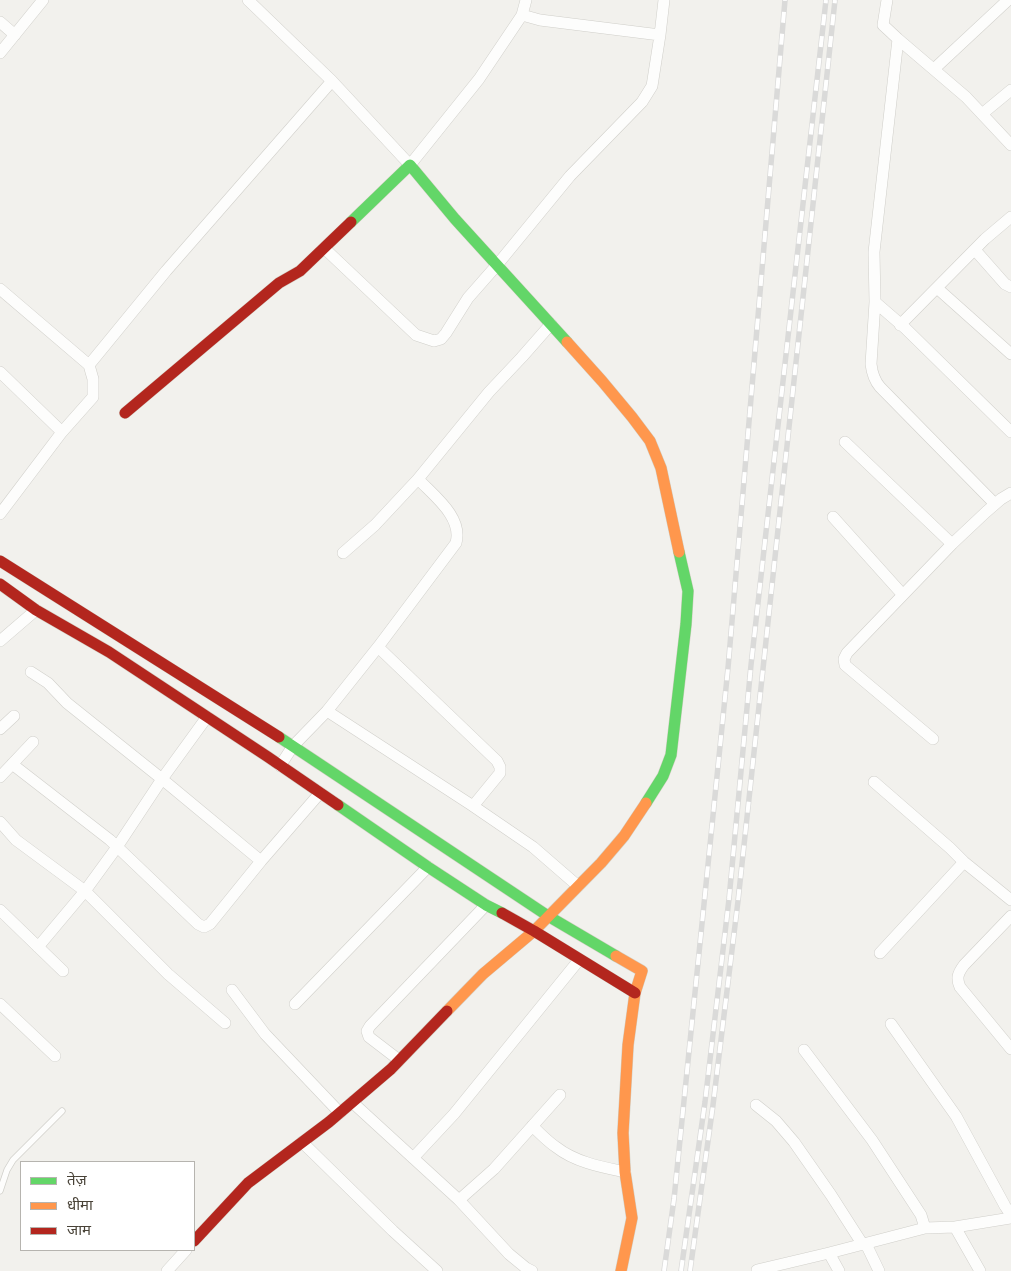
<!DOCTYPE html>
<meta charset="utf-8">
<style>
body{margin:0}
#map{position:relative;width:1011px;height:1271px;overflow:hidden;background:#f2f1ed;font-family:Karla,"Noto Sans Devanagari",sans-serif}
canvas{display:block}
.legend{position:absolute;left:20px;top:1161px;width:175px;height:90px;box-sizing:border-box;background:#fff;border:1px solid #b6b4af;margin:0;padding:6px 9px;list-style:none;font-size:15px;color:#494338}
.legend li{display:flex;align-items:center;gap:10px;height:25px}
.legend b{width:25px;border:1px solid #b6b4af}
</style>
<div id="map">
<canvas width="1011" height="1271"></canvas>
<ul class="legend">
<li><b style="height:6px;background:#63d668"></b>तेज़</li>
<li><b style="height:6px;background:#ff974d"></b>धीमा</li>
<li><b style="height:6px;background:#b3261e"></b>जाम</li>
</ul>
</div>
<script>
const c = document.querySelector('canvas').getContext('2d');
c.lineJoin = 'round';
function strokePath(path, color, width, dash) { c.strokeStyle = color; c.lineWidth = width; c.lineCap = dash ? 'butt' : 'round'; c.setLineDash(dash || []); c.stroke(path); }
const lane = new Path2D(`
 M0 1191 7 1170 13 1160 62 1111`);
const street = new Path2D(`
 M248 0 332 81 410 165 479 79 522 15 526 0
 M887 0 883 25 898 39 966 97 1011 145
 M522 15 540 20 660 35
 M0 22 15 35
 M898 39 874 252 875 302 871 364C872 373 874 380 880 387L995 504
 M0 53 43 0
 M934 69 1008 0
 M982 114 1011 90
 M324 248 416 335 434 341 441 339 446 333 468 298 497 265 570 176 642 102 652 86 660 35 664 0
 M975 250 1005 284 1011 287
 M937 288 1011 354
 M0 289 89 365 93 379V397L62 432 0 514
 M875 302 905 328 1011 432
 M900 325 985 239 1011 217
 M89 365 166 271 332 81
 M0 372 62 432
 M845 442 952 544
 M833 517 903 595
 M343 553 375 525 418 479 489 392 522 357 551 324
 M0 641 36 610
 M378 647 497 761 500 767V773L473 806
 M31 672 48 683 67 703 162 779 261 861
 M327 711 473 806 533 847 578 886
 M0 729 14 716
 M933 739 845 665 844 659 847 653 952 544 986 512 1001 499 1011 493
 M12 764 110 840 198 924 204 927 210 924 261 861 320 793
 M280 766 293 746 327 711 378 647 456 543C463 517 434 496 418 479
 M0 777 33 742
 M874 782 950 848 964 862 1011 900
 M0 822 16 840 85 891 168 974 225 1023
 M0 910 63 971
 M1011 916 964 965C958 973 956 978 960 987L1011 1049
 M38 947 85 891 117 847 162 779 207 717
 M880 953 964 862
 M232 990 265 1034 340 1113
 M0 1004 55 1056
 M295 1004 428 867
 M891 1024 956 1116 1005 1206 1011 1215
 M804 1050 872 1140 921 1215 925 1228
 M399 1060 369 1037 367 1031 370 1026 486 905
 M352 1102 459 1200 509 1254 526 1268 532 1271
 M756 1105 776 1121 794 1142 831 1195 863 1245
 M532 1126C540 1133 547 1141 556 1147 575 1162 601 1167 625 1172
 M302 1142 393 1231 437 1271
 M413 1158 454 1114 579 960
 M459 1200 494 1169 560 1095
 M955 1227 980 1271
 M866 1244 879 1271
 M829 1253 839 1271
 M757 1270 829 1253 925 1228 955 1227 1011 1218
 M167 1271 186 1250`);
const fast = new Path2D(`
 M351 222 410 165 455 219 567 342
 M279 737 548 916 616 956
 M646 803 663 776 671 755 686 624 688 591 679 552
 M338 805 428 867 486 905 502 913`);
const slow = new Path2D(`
 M567 342 602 381 632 417 650 441 661 468 679 552
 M616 956 642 971 635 993 628 1045 623 1133 625 1172 632 1218 621 1271
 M447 1011 483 974 534 931 601 863 624 836 646 803`);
const jam = new Path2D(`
 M125 413 279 283 300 271 351 222
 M0 561 279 737
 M0 584 36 610 109 652 268 757 338 805
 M502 913 534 931 635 993
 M194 1241 248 1183 329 1122 391 1069 447 1011`);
strokePath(lane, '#d0cfca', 7);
strokePath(street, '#d0cfca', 12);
strokePath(fast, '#d2cec3', 12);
strokePath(slow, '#d2cec3', 12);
strokePath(jam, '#d2cec3', 12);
strokePath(lane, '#fdfdfc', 5.5);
strokePath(street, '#fdfdfc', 11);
strokePath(fast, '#63d668', 11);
strokePath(slow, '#ff974d', 11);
strokePath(jam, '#b3261e', 11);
const rail = new Path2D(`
 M664 1271 674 1199 728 668 785 0
 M681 1271 705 1102 729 899 751 665 826 0
 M690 1271 713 1105 738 901 835 0`);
strokePath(rail, '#dadad9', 5.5);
strokePath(rail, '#fff', 4, [11]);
</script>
